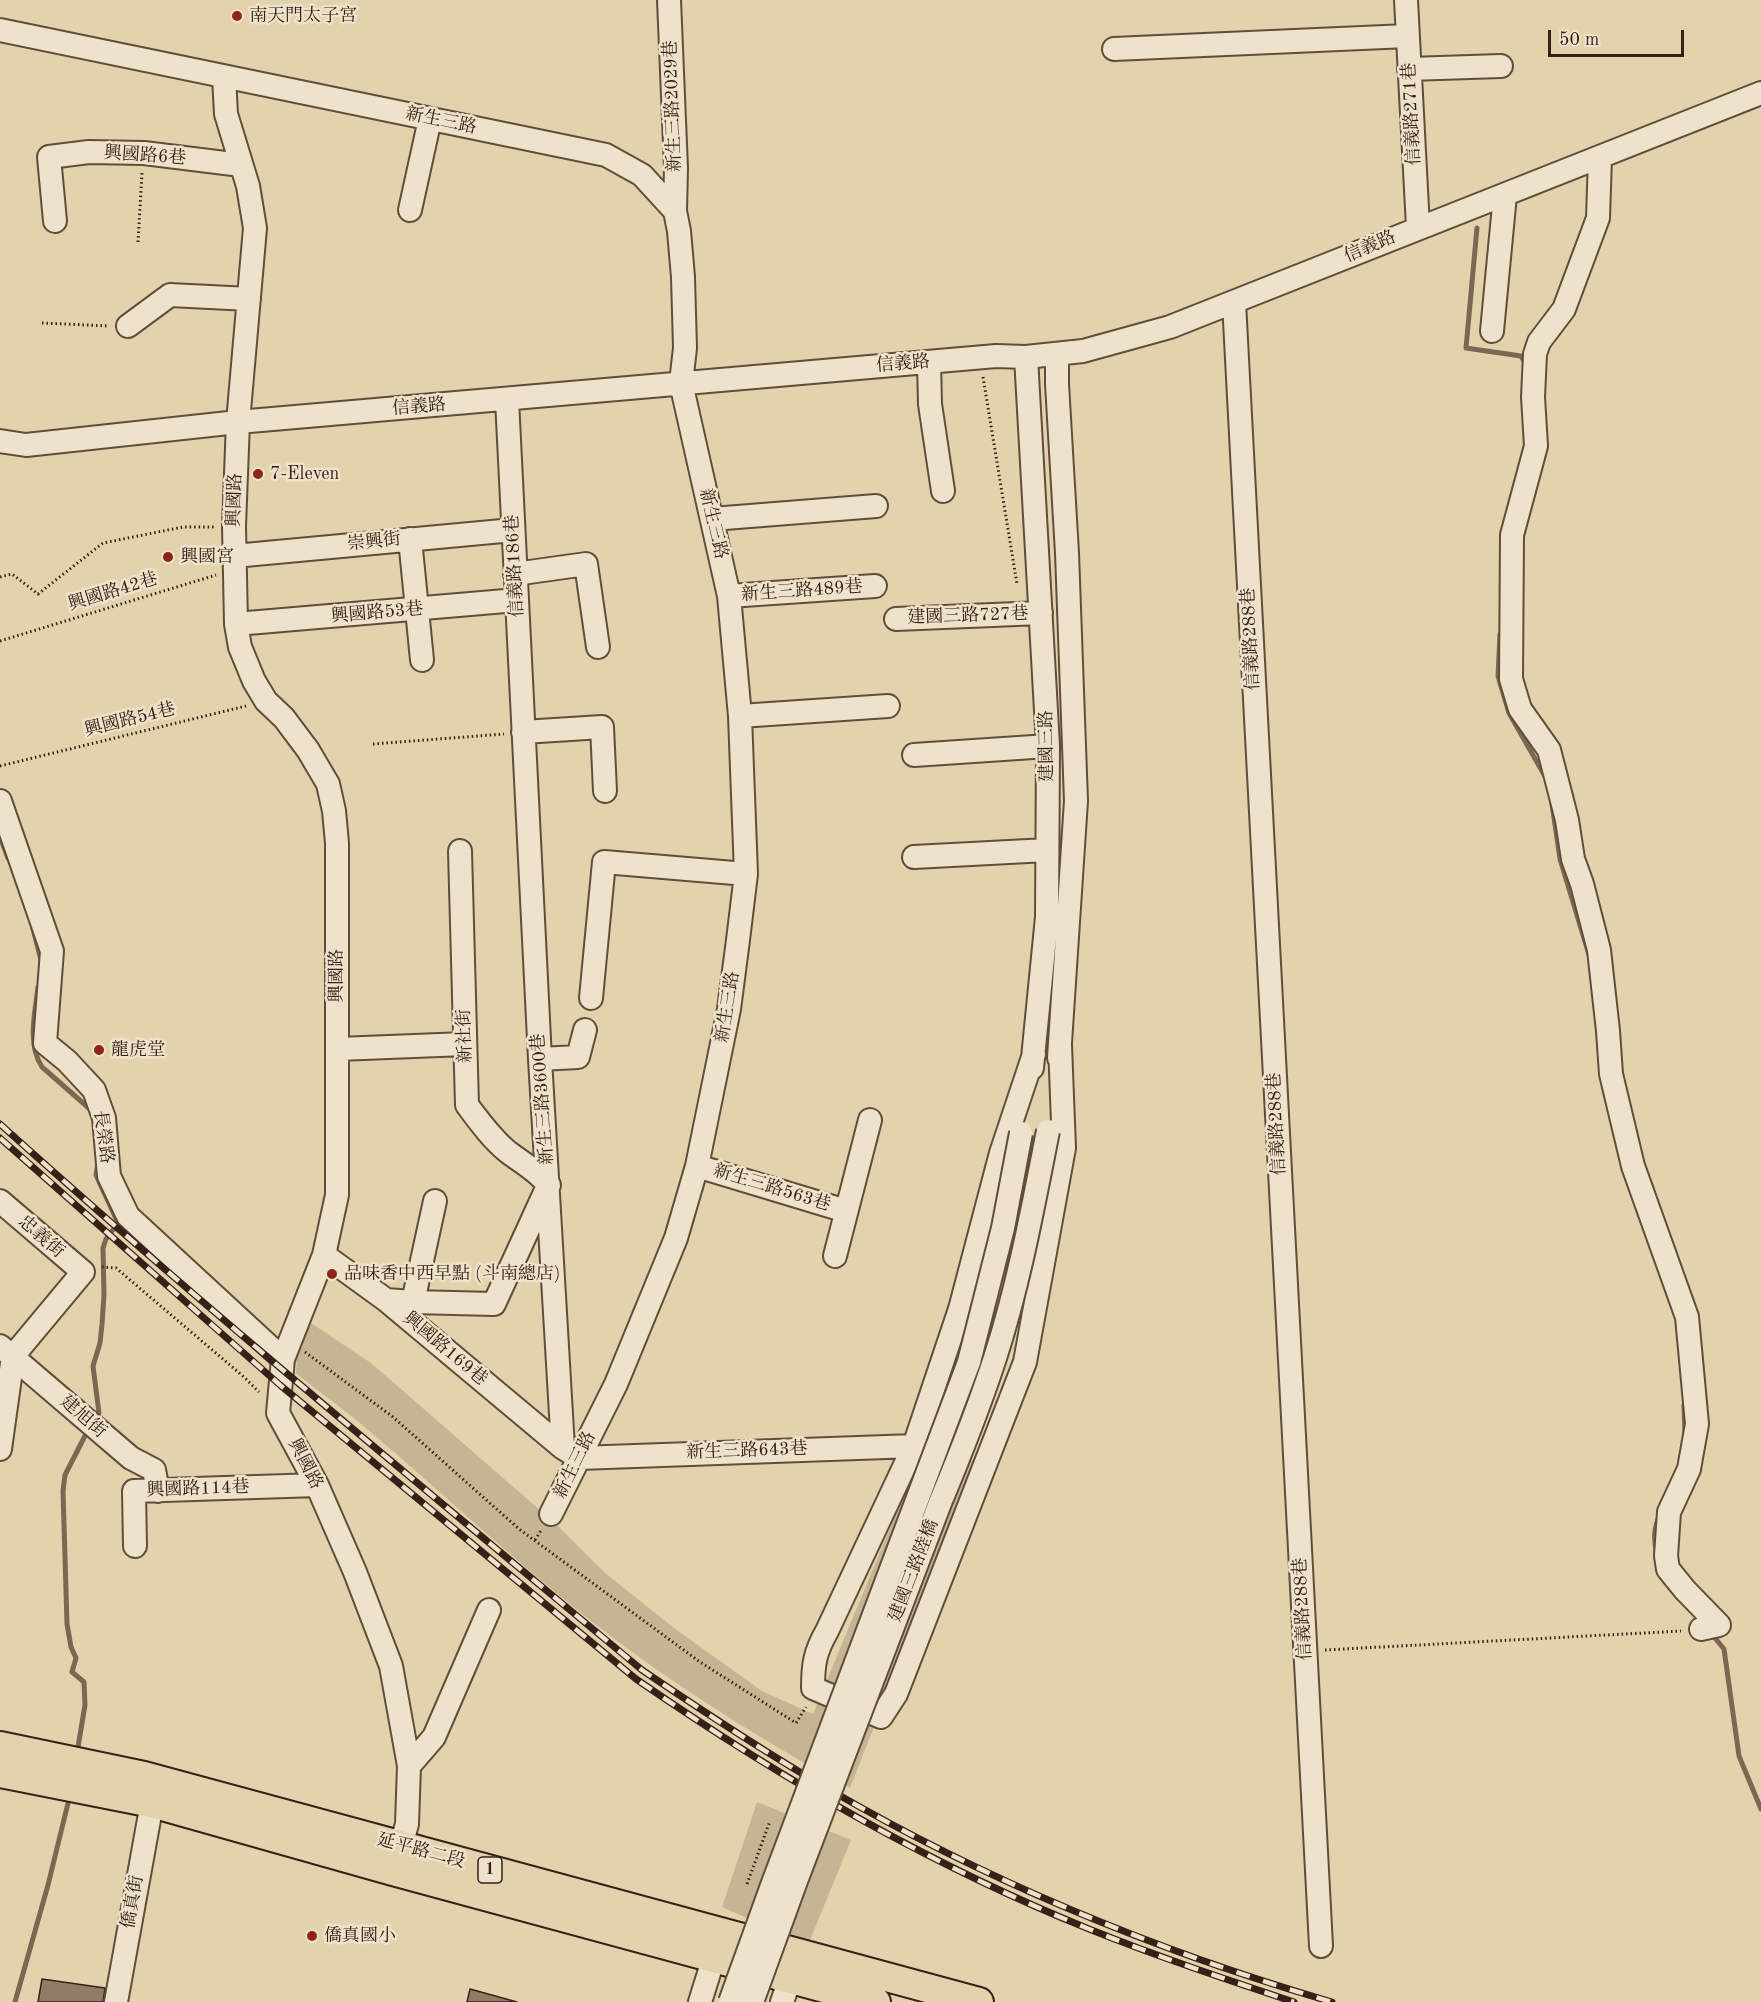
<!DOCTYPE html>
<meta charset="utf-8">
<style>
body{margin:0}
#map{position:relative;width:1761px;height:2002px;overflow:hidden;background:#e3d3ad;font-family:"Old Standard TT",serif}
canvas{display:block}
.scale{position:absolute;left:1548px;top:30px;width:136px;height:27px;box-sizing:border-box;border:3px solid #372017;border-top:0;padding-left:8px;font-size:18px;line-height:21px;white-space:nowrap;color:#372017;-webkit-text-stroke:4px #ede2ca;paint-order:stroke}
</style>
<div id="map">
<canvas width="1761" height="2002"></canvas>
<div class="scale">50 m</div>
</div>
<script>
const c = document.querySelector('canvas').getContext('2d');
c.lineJoin = 'round';
function paint(path, color) { c.fillStyle = color; c.fill(path, 'evenodd'); }
function strokePath(path, color, width, dash) { c.strokeStyle = color; c.lineWidth = width; c.lineCap = dash ? 'butt' : 'round'; c.setLineDash(dash || []); c.stroke(path); }
function label(font, color, halo, rows, align = 'center') {
  c.font = font + ' "Old Standard TT","Noto Serif TC",serif'; c.lineWidth = 5; c.setLineDash([]); c.textBaseline = 'middle'; c.strokeStyle = halo; c.fillStyle = color; for (const [text, x, y, turn = 0] of rows) {
    c.save(); c.translate(x, y); c.rotate((+turn || 0) * Math.PI / 180); c.textAlign = isNaN(turn) ? turn : align; if (halo) c.strokeText(text, 0, 0); c.fillText(text, 0, 0); c.restore();
  }
}
paint(new Path2D(`
 M308 1321 371 1363 556 1524 605 1573 674 1628 762 1691 813 1714 923 1448 973 1461 897 1668 850 1788C770 1745 693 1697 620 1643 531 1577 451 1500 367 1429 344 1409 319 1392 296 1373L297 1351Z
 M757 1802 851 1840 808 1945 722 1907Z`), '#c6b594');
strokePath(new Path2D(`
 M1477 228 1466 348 1521 356 1525 363
 M1500 634 1498 676 1509 713 1546 778
 M1552 804 1560 859 1590 958
 M0 837 8 858
 M33 929 41 960
 M38 987C35 1013 27 1044 42 1067L91 1110
 M1684 1405 1685 1434
 M94 1421 99 1413 93 1366 100 1343 102 1324 104 1295 103 1248 106 1239 118 1223 96 1175 98 1163
 M1657 1554C1653 1539 1654 1528 1660 1514
 M1711 1633 1724 1649 1739 1756 1761 1809
 M77 1753 85 1705 84 1682 72 1672 76 1658 71 1647 67 1624 63 1491 65 1475 89 1428
 M15 2002 48 1885 70 1795`), '#7b6752', 5);
const building = new Path2D(`
 M42 1979 105 1988 103 2002H38Z
 M470 1989 517 2002H467Z`);
paint(building, '#907d65');
strokePath(building, '#372017', 1.5);
const minor = new Path2D(`
 M669 0 676 168 675 211
 M1406 0 1418 227
 M0 30 606 155 642 175 675 211 679 231 683 277 685 348 681 383 729 596 740 716 746 874 738 940 729 1009 697 1166 676 1238 616 1384 551 1514
 M1114 49 1407 36
 M1409 69 1501 66
 M224 77 226 114 248 186 255 228 238 422 234 526 236 624 240 647 254 681 266 701 284 718 308 750 328 784 334 811 337 843V1195L324 1255 283 1359 278 1413 317 1485 355 1572 391 1666 409 1766 407 1824 397 1860
 M1600 157 1598 218 1564 309 1539 342 1535 354 1533 397 1536 446 1512 535 1511 679 1520 709 1549 750 1567 820 1573 859 1582 884 1599 950 1608 1031 1611 1074 1633 1166 1687 1317 1697 1424 1689 1469 1669 1512 1666 1556 1668 1569 1685 1590 1719 1625 1701 1629
 M410 210 430 119
 M55 221 49 157 89 152 144 153 241 165
 M1234 302 1321 1946
 M128 326 170 295 249 299
 M1492 331 1505 195
 M1057 354V384L1067 553 1076 801 1059 1058
 M1026 357 1048 746 1047 917 1032 1068
 M929 362 930 404 943 491
 M507 400 540 1059 563 1448 579 1458 914 1446
 M0 441 26 445 238 422 996 356 1026 357 1083 351 1170 327 1761 93
 M712 519 876 506
 M410 539 422 660
 M234 556 513 530
 M515 574 586 564 598 647
 M729 596 875 586
 M896 619 1041 613
 M236 624 517 600
 M740 716 888 706
 M523 732 602 727 605 791
 M914 755 1048 746
 M0 801 52 951 45 1043 67 1061 94 1090 104 1118 109 1176 128 1216 283 1359
 M460 851 467 1105C479 1121 492 1139 508 1152 524 1164 535 1169 549 1185
 M914 857 1047 850
 M591 998 604 862 746 874
 M338 1049 465 1044
 M1034 1054 1001 1153 960 1309 914 1446 827 1631C815 1652 813 1664 813 1688L881 1717 896 1694 1025 1362 1064 1148 1060 1045
 M540 1059 578 1057 585 1030
 M697 1166 846 1211
 M0 1201 83 1272 13 1356 0 1449
 M324 1255 386 1300 563 1448
 M835 1256 870 1120
 M386 1300 413 1302 494 1304 547 1188
 M413 1302 435 1201
 M0 1346 131 1458 154 1470 158 1491
 M135 1546 134 1491 317 1485
 M409 1766 434 1737 489 1610
 M116 2002 152 1803
 M700 2002 714 1957
 M782 2002 790 1979`);
const major = new Path2D(`
 M0 1746 144 1776 979 2002
 M0 1773 152 1803 393 1871 876 2002`);
strokePath(minor, '#624d3c', 26);
strokePath(major, '#372017', 32);
strokePath(new Path2D(`
 M138 242 142 173
 M42 323 109 326
 M983 377 1017 584
 M0 577 12 574 38 594 103 543 183 527H214
 M0 641 216 575
 M373 744 504 734
 M0 766 246 706
 M102 1267 116 1268 244 1377 259 1392
 M305 1352 393 1417 519 1529 700 1662 796 1723 806 1707
 M535 1540 542 1529
 M1325 1650 1681 1631
 M747 1884 770 1821`), '#372017', 3, [1.5, 3]);
strokePath(minor, '#ede2ca', 22);
strokePath(major, '#e3d3ad', 28);
const rail = new Path2D(`
 M0 1124C209 1312 426 1490 642 1670 704 1712 766 1753 830 1790 987 1881 1157 1951 1332 2002
 M0 1138 280 1385 636 1679C778 1777 928 1864 1089 1929 1156 1956 1225 1979 1294 2002`);
strokePath(rail, '#372017', 7);
strokePath(rail, '#ede2ca', 4.5, [14]);
const minorBridge = new Path2D(`
 M730 2002 773 1883 969 1362 1003 1228 1021 1133
 M752 2002 796 1881 940 1503C960 1455 979 1407 995 1358 1019 1284 1033 1207 1048 1131`);
strokePath(minorBridge, '#624d3c', 26, []);
strokePath(minorBridge, '#ede2ca', 22);
for (const [x, y, r, color] of [
 [237,16,6,"#8f2418"],
 [258,474,6,"#8f2418"],
 [168,557,6,"#8f2418"],
 [99,1050,6,"#8f2418"],
 [332,1274,6,"#8f2418"],
 [312,1936,6,"#8f2418"]
]) { const dot = new Path2D(); dot.arc(x, y, r, 0, 2 * Math.PI); c.fillStyle = color; c.fill(dot); strokePath(dot, '#ede2ca', 2); }
for (const [x, y, w] of [
 [490,1870,24]
]) { const box = new Path2D(); box.roundRect(x - w / 2, y - 13, w, 26, 4.5); c.fillStyle = '#ede2ca'; c.fill(box); strokePath(box, '#372017', 1.5); }
label('bold 16px', '#372017', null, [
 ["1",490,1870]
]);
label('18px', '#372017', '#ede2ca', [
 ["南天門太子宮",249,16],
 ["7-Eleven",270,474],
 ["興國宮",180,557],
 ["龍虎堂",111,1050],
 ["品味香中西早點 (斗南總店)",344,1274],
 ["僑真國小",324,1936]
], 'left');
label('18px', '#372017', '#ede2ca', [
 ["新生三路2029巷",673,106,-92],
 ["信義路271巷",1412,114,-93],
 ["新生三路",441,121,12],
 ["興國路6巷",145,156,4],
 ["信義路",1370,247,-23],
 ["信義路",903,364,-5],
 ["信義路",419,407,-5],
 ["興國路",235,500,-88],
 ["新生三路",713,524,77],
 ["崇興街",374,542,-6],
 ["信義路186巷",515,566,-93],
 ["新生三路489巷",802,591,-4],
 ["興國路42巷",113,592,-17],
 ["興國路53巷",377,613,-5],
 ["建國三路727巷",968,616,-2],
 ["信義路288巷",1251,639,-93],
 ["興國路54巷",130,720,-14],
 ["建國三路",1047,746,-91],
 ["興國路",337,976,-90],
 ["新生三路",728,1007,-81],
 ["新社街",465,1036,-92],
 ["新生三路3600巷",543,1099,-94],
 ["信義路288巷",1277,1124,-93],
 ["長榮路",103,1137,82],
 ["新生三路563巷",772,1188,17],
 ["忠義街",41,1237,41],
 ["興國路169巷",445,1349,40],
 ["建旭街",83,1417,41],
 ["新生三路643巷",747,1451,-2],
 ["興國路",305,1464,63],
 ["新生三路",575,1465,-64],
 ["興國路114巷",198,1489,-2],
 ["建國三路陸橋",914,1571,-69],
 ["信義路288巷",1303,1609,-93],
 ["延平路二段",421,1851,15],
 ["僑真街",133,1902,-80]
]);
</script>
